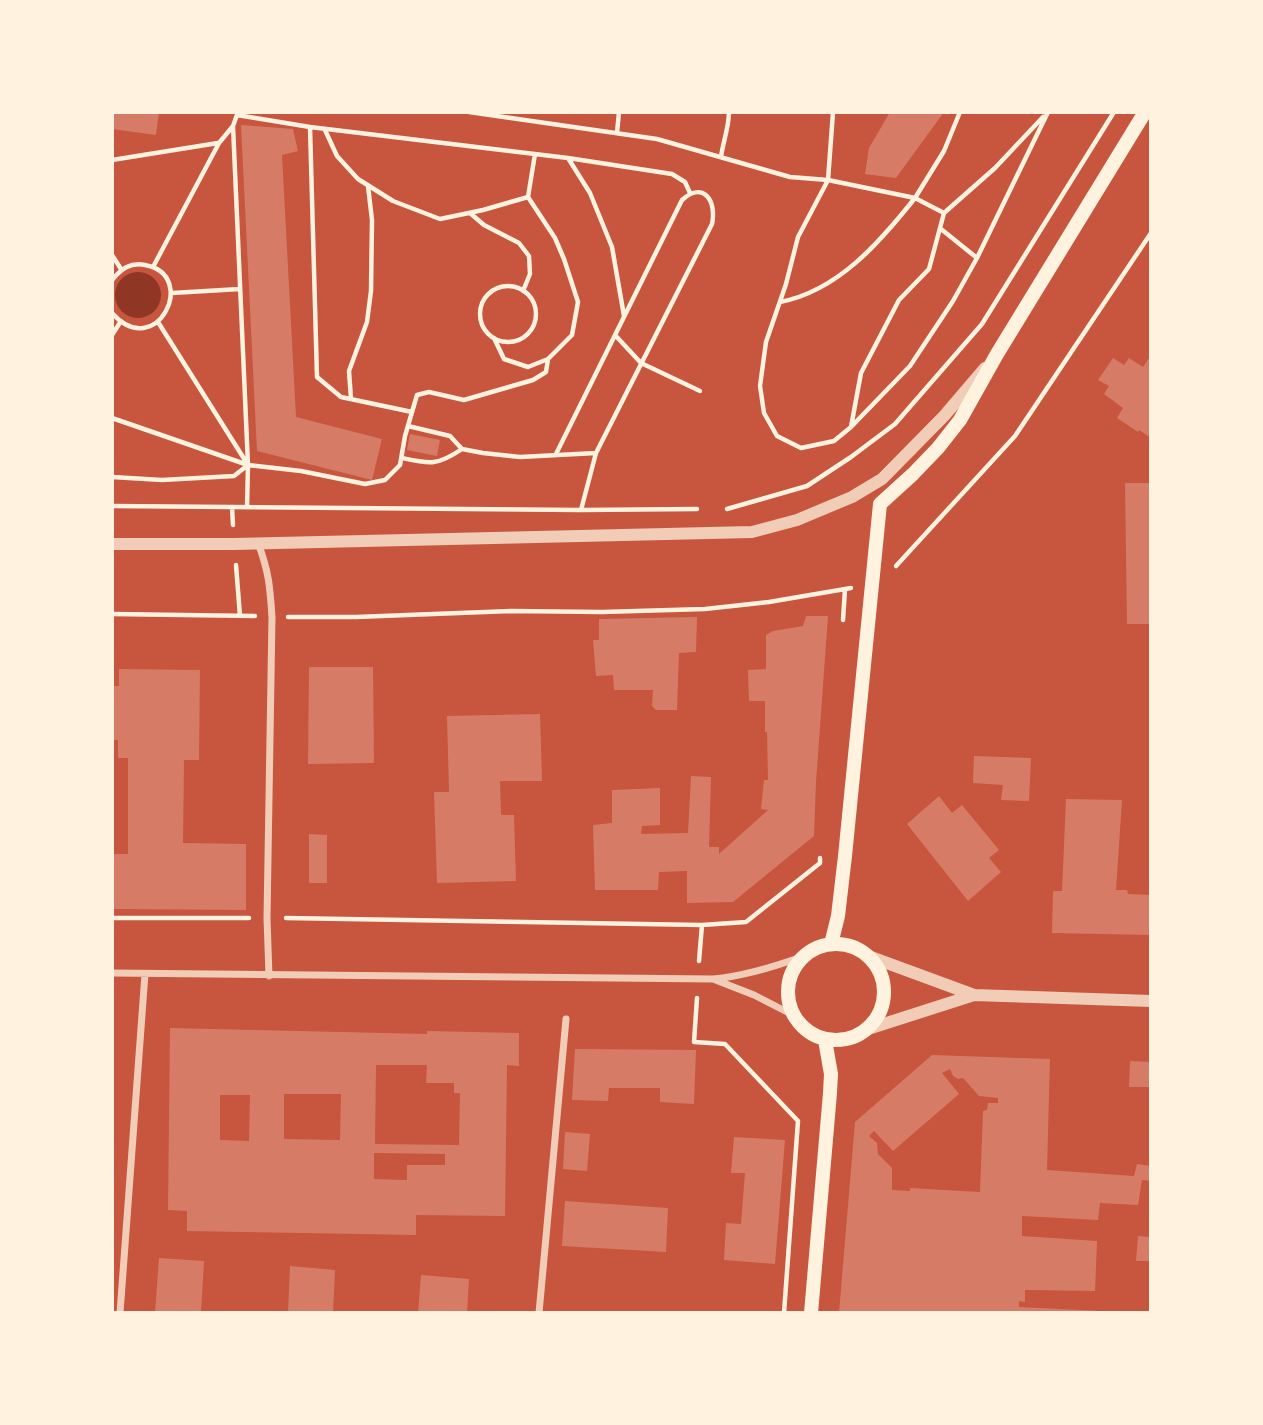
<!DOCTYPE html>
<style>
body{margin:0}
#map{position:relative;width:1263px;height:1425px;overflow:hidden;background:#c8553d;font-family:"Noto Sans",sans-serif}
canvas{display:block}
.frame{position:absolute;inset:0;border:114px solid #fff3e0;pointer-events:none}
</style>
<div id="map">
<canvas width="1263" height="1425"></canvas>
<div class="frame"></div>
</div>
<script>
const c = document.querySelector('canvas').getContext('2d');
c.lineJoin = 'round';
function paint(path, color) { c.fillStyle = color; c.fill(path, 'evenodd'); }
function strokePath(path, color, width, dash) { c.strokeStyle = color; c.lineWidth = width; c.lineCap = dash ? 'butt' : 'round'; c.setLineDash(dash || []); c.stroke(path); }
paint(new Path2D(`
 M115 295a23 23 0 1 1 46 0a23 23 0 1 1-46 0Z`), '#8f3625');
paint(new Path2D(`
 M112 112H159L156 135 112 129Z
 M890 112H944L896 178 865 174 869 148Z
 M241 125 293 129 298 151 282 155 296 417 382 439 372 480 257 451Z
 M1151 355V438L1139 430 1138 432 1117 418 1123 408 1104 394 1109 386 1098 380 1113 358 1124 365 1129 358 1143 367Z
 M410 434 440 440 437 456 407 450Z
 M1125 483H1151V624H1127Z
 M806 616H828L816 782 814 836 733 902 687 903V871L659 872 658 890H595L593 825 612 823V790L660 788V825L642 826 641 834 688 833 691 776 711 777 709 847H719V854L768 810 761 809 764 780H768L767 732H765V701H749L748 670 766 669V635L773 631 803 626Z
 M697 617 696 652 679 653 677 710H656L652 706 653 690H614L613 675 596 676 593 640H599V619Z
 M309 667H373L374 763 308 764Z
 M119 669 200 670 199 760H184L183 843 246 844V910L112 909V854H128V758H118V740H112V686H119Z
 M540 714 542 781H500L501 815H514L516 881 437 883 434 792H449L447 716Z
 M974 756 1031 758 1029 801 1001 800 1003 785 973 783Z
 M939 796 952 813 962 805 999 850 989 858 1001 872 968 901 907 824Z
 M1066 799 1122 800 1116 890H1127L1128 894 1151 895V935L1052 933 1053 891H1062Z
 M309 834 327 835V883H309Z
 M170 1028 427 1034V1031L519 1033V1066L507 1065 505 1216 416 1215V1235L187 1231V1211L168 1210ZM376 1065H427L426 1083H454V1093H460L459 1145 375 1144ZM284 1094H341L340 1140 284 1139ZM220 1095H250L249 1141 220 1140ZM374 1153 445 1154V1165H407V1180L374 1179Z
 M575 1049 696 1050 694 1104 660 1102V1088H609L608 1101 572 1100Z
 M932 1055 1050 1059 1047 1170 1134 1176 1137 1164 1151 1166V1181L1142 1180 1138 1205 1100 1203 1098 1220 1022 1216V1236L1097 1241 1095 1291 1025 1290V1302L1019 1301V1307L1101 1311V1313H839L855 1122ZM950 1069 953 1076 958 1079 963 1078 979 1096 998 1098V1103H988L987 1110 983 1111 980 1192 910 1188V1191L892 1190V1168L878 1154 877 1143 869 1136 874 1131 893 1151 959 1094 942 1073Z
 M1130 1061 1151 1062V1087H1129Z
 M565 1132 590 1134 587 1171 563 1169Z
 M734 1137 785 1140 775 1264 724 1260 726 1223 741 1224 745 1173H731Z
 M565 1201 668 1208 666 1252 562 1246Z
 M1138 1236 1151 1237V1261H1136Z
 M159 1258 204 1261 201 1313H155Z
 M290 1266 335 1270 333 1313H288Z
 M421 1275 469 1279 467 1313H418Z`), '#d67c66');
strokePath(new Path2D(`
 M469 112 657 139 790 177 828 180 798 237 786 284 766 342 760 386 764 413 777 436 801 448 834 441 851 427 910 366 953 301 977 258 1048 112
 M833 112 828 180 915 198 944 151 960 112
 M237 115 310 127
 M325 130 337 156 358 179 393 201 440 219 483 210 528 197 555 238 564 259 578 302 572 335 548 359 528 367 504 359 494 338
 M617 133 619 112
 M721 157C723 142 729 127 729 112
 M568 158 672 174 685 182 690 193
 M112 160 218 143
 M528 197 535 154
 M470 213 484 225 519 243 529 256 530 274 523 291
 M941 229 977 258
 M112 255 121 269
 M153 267 219 143 233 126 238 112
 M112 280C121 269 130 262 145 265 200 275 156 363 112 313
 M480 314a28 28 0 1 1 56 0a28 28 0 1 1-56 0Z
 M172 293 240 289
 M780 302C838 291 880 242 915 198L944 213
 M158 322 248 465 233 126
 M112 335 121 321
 M615 335 641 363 700 391
 M351 399 349 371 367 322 371 291 372 220 368 186
 M412 412 341 397 317 377 310 127 568 158 590 193 612 247 624 316
 M112 418 248 465 301 471 365 484 385 480 400 465 405 436 417 395 429 392 464 400 533 380 546 372 548 359
 M408 426 450 436 462 449 483 453 520 457 596 453 712 224C717 200 703 181 682 200L556 454
 M851 427 861 373 899 300 929 269 944 213 995 168 1043 117
 M402 458C430 464 437 466 462 449
 M112 477 162 480 234 476 248 465 247 507
 M112 506 581 510 697 509
 M232 507 233 525
 M727 509 807 486 851 457 895 424 982 324 1114 112
 M581 510 596 453
 M236 565 240 616
 M896 566 1015 436 1151 233
 M112 614 255 616
 M288 617H356L511 611 602 612 705 609 769 602 851 588
 M843 620 845 589
 M112 918H249
 M286 918 702 925
 M699 961 702 925 746 922 820 863V858
 M697 998 694 1042 725 1044 798 1121 784 1313`), '#fff3e0', 4.5);
strokePath(new Path2D(`
 M258 543C269 572 270 587 272 617L267 918 269 976
 M112 973 713 979 754 995 793 1015
 M713 979C745 976 774 967 804 956
 M120 1313 145 974
 M539 1313 566 1019`), '#f1ccb7', 7);
strokePath(new Path2D(`
 M112 544H234L752 532 797 520 852 497 882 479 944 416 985 368
 M868 956 974 995 1151 1001
 M868 1029 974 995`), '#f1ccb7', 12);
strokePath(new Path2D(`
 M788 992a48 48 0 1 1 96 0a48 48 0 1 1-96 0Z
 M831 944 838 916 845 856 880 504 913 474 938 448 960 420 997 354 1145 112
 M811 1313 830 1093 831 1074 825 1040`), '#fff3e0', 14);
</script>
